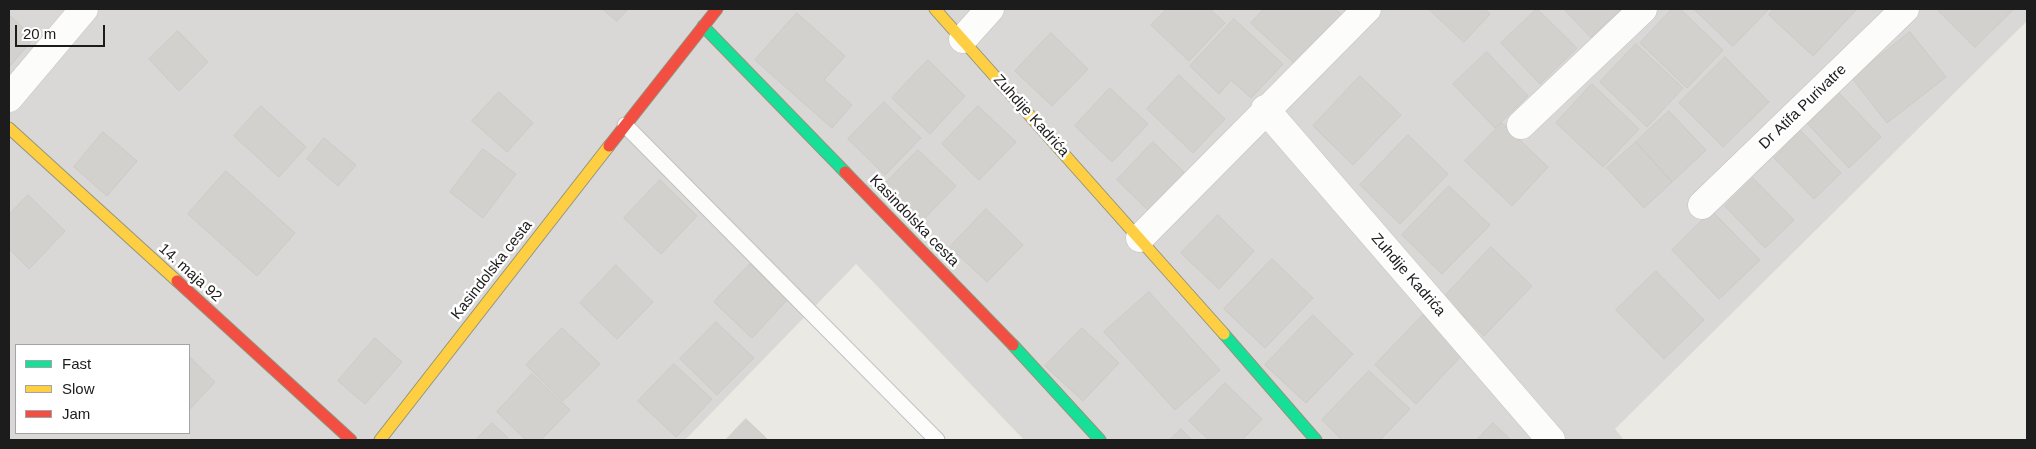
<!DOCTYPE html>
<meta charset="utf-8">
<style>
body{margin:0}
#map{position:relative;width:2036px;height:449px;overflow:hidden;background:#ebe9e4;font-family:Arial,sans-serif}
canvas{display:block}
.frame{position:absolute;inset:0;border:10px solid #1c1c1c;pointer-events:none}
.legend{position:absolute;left:15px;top:344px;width:175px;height:90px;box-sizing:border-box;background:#fff;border:1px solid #a4a4a4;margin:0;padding:6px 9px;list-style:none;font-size:15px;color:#1c1c1c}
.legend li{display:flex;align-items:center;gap:10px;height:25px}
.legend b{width:25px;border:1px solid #a4a4a4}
.scale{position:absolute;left:15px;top:25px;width:90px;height:22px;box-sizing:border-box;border:2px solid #1c1c1c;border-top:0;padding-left:6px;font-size:15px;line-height:18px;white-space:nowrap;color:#1c1c1c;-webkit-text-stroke:4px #fff;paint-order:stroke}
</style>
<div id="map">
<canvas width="2036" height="449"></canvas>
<div class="frame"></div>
<ul class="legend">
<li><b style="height:6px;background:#16e098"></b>Fast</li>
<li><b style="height:6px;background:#ffcf43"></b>Slow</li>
<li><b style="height:6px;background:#f24e42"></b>Jam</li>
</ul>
<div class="scale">20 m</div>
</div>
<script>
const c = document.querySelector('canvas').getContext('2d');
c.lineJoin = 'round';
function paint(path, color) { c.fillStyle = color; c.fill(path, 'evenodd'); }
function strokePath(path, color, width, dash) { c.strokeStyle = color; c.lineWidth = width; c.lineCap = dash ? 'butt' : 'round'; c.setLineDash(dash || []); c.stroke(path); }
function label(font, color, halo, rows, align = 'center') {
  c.font = font + ' Arial,sans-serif'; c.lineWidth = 5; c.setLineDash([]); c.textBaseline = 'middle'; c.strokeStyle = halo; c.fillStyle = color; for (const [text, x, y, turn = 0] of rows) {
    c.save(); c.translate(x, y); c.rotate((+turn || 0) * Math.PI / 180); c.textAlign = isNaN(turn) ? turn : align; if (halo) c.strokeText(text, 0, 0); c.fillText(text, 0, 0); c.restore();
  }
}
paint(new Path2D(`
 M9 9H2027V21L1615 429 1624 440H1024L856 264 685 440H9ZM16 345H189V433H16Z`), '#dad8d6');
const building = new Path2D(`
 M603 9H628L617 21Z
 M1167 9H1210L1225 23 1189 61 1151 25Z
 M1264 9H1335L1342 15 1296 65 1251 23Z
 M1429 9H1484L1490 14 1464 42Z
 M1537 9 1577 48 1540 84 1501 43Z
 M1564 9H1621L1591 37Z
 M1672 9H1680L1723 50 1687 88 1640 43Z
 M1694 9H1769L1733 46Z
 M1774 9H1854L1856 10 1813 56 1769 15Z
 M1937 9H2014L1975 47Z
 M797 13 845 56 824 80 852 105 832 128 755 60Z
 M9 15 34 38 9 67Z
 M1234 19 1283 64 1251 98 1231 80 1219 94 1190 66Z
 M178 31 208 62 179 91 149 59Z
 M1910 32 1946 77 1887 123 1852 78Z
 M1051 33 1088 69 1052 106 1015 71Z
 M1636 44 1683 88 1647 127 1600 82Z
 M1487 52 1528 96 1495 128 1453 84Z
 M1725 57 1769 102 1723 147 1679 103Z
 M928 60 965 96 930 134 892 98Z
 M1179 75 1225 119 1193 153 1147 109Z
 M1360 76 1401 115 1353 165 1313 126Z
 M1592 84 1639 129 1603 167 1556 123Z
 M1110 88 1148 124 1112 162 1075 126Z
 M1837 91 1881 137 1849 168 1806 122Z
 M499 92 533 123 507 152 472 121Z
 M884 102 921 138 885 175 848 139Z
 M261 106 306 147 279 177 234 136Z
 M978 106 1016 142 979 180 942 144Z
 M1669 111 1706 150 1672 182 1636 142Z
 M1502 123 1548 167 1512 206 1465 161Z
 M1801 131 1841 173 1814 199 1774 158Z
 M103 132 137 161 107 196 74 167Z
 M1408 135 1448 174 1400 224 1360 185Z
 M324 138 356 165 338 186 307 159Z
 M1153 142 1190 178 1154 216 1117 180Z
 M1636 142 1672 182 1644 208 1607 168Z
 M483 149 516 174 483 218 450 192Z
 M918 150 956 186 919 224 882 187Z
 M226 171 295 233 257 276 188 214Z
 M1753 178 1794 220 1765 248 1725 206Z
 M660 180 697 216 661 254 624 218Z
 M1449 186 1490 225 1442 274 1402 235Z
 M28 195 65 231 29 269 9 249V215Z
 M986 209 1023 245 987 282 950 247Z
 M1712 211 1760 260 1719 299 1672 250Z
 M1218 215 1254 251 1219 289 1181 253Z
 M1491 247 1532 286 1484 336 1444 297Z
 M1272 259 1313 298 1265 348 1224 309Z
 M750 264 787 300 752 338 714 302Z
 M616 265 653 302 617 339 580 303Z
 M1656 271 1704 320 1664 359 1616 310Z
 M1149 292 1220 370 1175 410 1104 332Z
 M1313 315 1353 354 1306 403 1265 365Z
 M1423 315 1463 354 1416 404 1375 365Z
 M716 322 754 358 717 395 680 359Z
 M562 328 600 364 563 401 526 365Z
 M1082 328 1119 363 1083 401 1045 366Z
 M375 338 402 362 365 404 338 381Z
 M189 356 215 382 189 410Z
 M674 364 712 399 676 437 638 401Z
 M1369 371 1410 409 1380 440H1342L1322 420Z
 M532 374 570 410 541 440H526L497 412Z
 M1225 383 1262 419 1242 440H1209L1189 421Z
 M746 419 768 440H726Z
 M492 423 510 440H476Z
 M1493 423 1511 440H1477Z
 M1181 429 1192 440H1170Z`);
paint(building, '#d3d1cd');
strokePath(building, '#cecac5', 1);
const lane = new Path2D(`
 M625 125 937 440`);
const street = new Path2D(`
 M963 39 990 9
 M9 98 84 9
 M1265 109 1551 440
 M1521 125 1643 9
 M1702 205 1905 9
 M1140 238 1367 9`);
const fast = new Path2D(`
 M703 26 845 172
 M1224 334 1316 440
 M1013 345 1100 440`);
const slow = new Path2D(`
 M935 9 1224 334
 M9 128 177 281
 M380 440 609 146`);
const jam = new Path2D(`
 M609 146 717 9
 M845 172 1013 345
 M177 281 351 440`);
strokePath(lane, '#c3c2c0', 17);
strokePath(street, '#c3c2c0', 29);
strokePath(fast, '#93957c', 13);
strokePath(slow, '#93957c', 13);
strokePath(jam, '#93957c', 13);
strokePath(lane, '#fcfcfb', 15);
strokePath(street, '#fcfcfb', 28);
strokePath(fast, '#16e098', 11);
strokePath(slow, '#ffcf43', 11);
strokePath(jam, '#f24e42', 11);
label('15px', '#1c1c1c', '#fff', [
 ["Dr Atifa Purivatre",1803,107,-44],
 ["Zuhdije Kadrića",1031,116,48],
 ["Kasindolska cesta",914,221,46],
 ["Kasindolska cesta",492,270,-52],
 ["14. maja 92",190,273,42],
 ["Zuhdije Kadrića",1408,275,49]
]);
</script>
